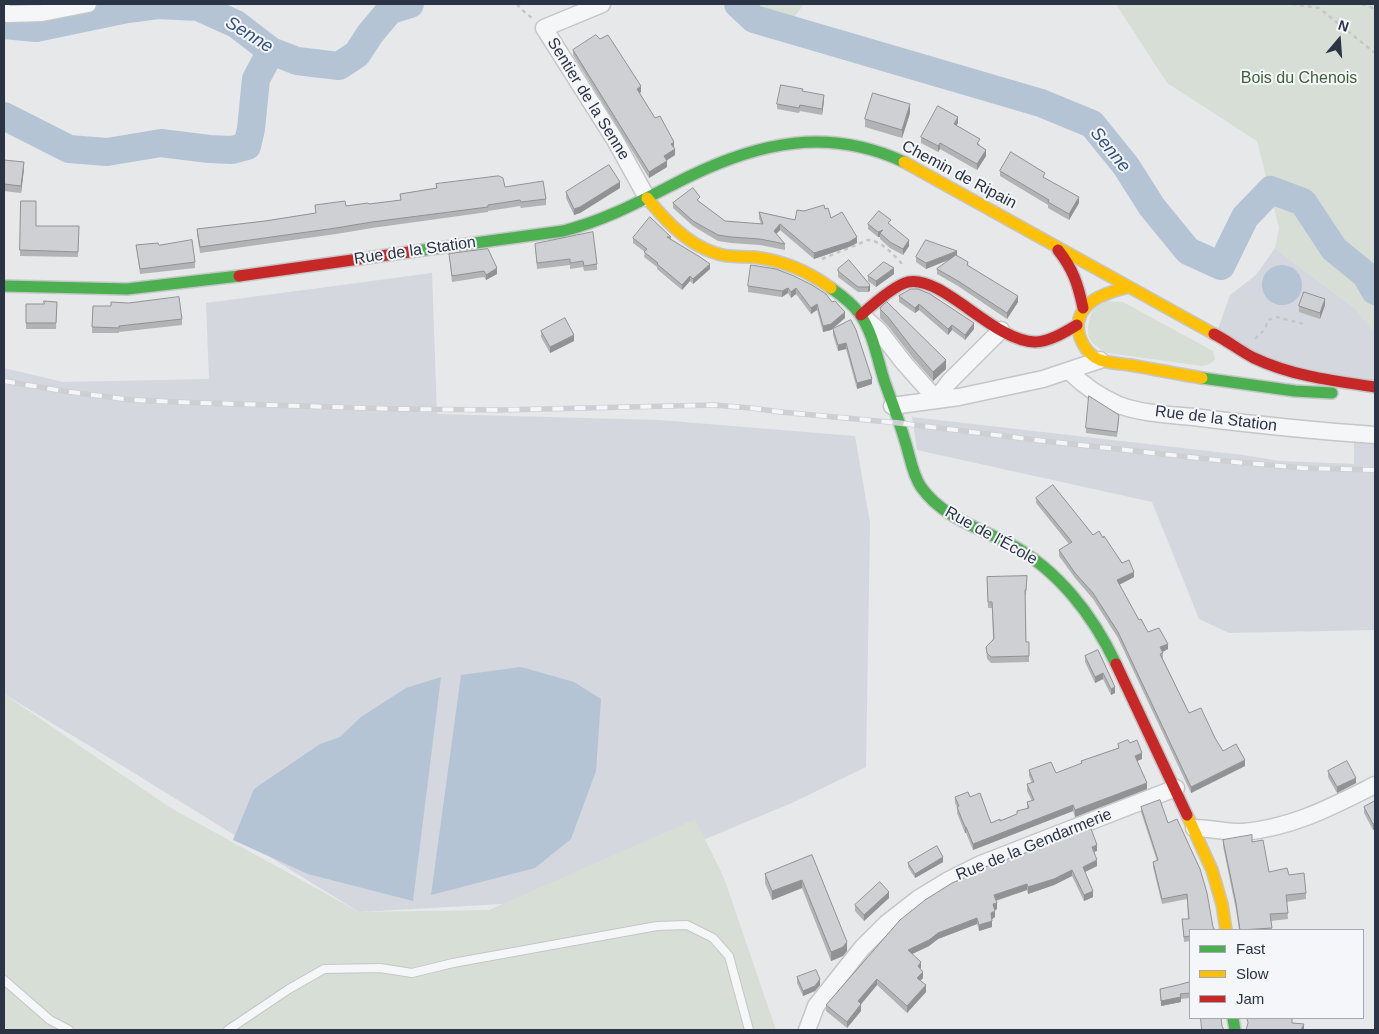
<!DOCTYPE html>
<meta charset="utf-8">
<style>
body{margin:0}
#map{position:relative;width:1379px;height:1034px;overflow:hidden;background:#e6e8ea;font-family:Helvetica,sans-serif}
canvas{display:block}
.frame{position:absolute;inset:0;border:5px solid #2b3445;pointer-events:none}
.legend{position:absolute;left:1189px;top:929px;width:175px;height:90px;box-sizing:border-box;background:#f4f6f9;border:1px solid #a4a8b1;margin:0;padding:6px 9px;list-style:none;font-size:15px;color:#2b3445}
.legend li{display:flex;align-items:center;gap:10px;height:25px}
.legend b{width:25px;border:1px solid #a4a8b1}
.north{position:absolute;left:1314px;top:15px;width:50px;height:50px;-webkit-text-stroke:4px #f4f6f9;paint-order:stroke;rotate:18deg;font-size:14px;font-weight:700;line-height:20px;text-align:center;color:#2b3445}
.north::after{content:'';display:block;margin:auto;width:18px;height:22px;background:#2b3445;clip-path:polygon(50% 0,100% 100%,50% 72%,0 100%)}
</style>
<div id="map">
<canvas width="1379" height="1034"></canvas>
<div class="frame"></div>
<ul class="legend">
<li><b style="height:6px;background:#4caf50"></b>Fast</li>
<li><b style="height:6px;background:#ffc107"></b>Slow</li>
<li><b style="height:6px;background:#c62828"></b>Jam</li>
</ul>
<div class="north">N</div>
</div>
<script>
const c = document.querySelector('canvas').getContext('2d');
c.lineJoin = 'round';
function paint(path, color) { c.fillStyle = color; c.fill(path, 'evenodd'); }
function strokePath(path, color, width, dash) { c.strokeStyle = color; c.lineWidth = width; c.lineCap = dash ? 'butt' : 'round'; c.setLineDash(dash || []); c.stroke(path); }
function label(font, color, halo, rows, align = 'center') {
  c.font = font + ' Helvetica,sans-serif'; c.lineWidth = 4; c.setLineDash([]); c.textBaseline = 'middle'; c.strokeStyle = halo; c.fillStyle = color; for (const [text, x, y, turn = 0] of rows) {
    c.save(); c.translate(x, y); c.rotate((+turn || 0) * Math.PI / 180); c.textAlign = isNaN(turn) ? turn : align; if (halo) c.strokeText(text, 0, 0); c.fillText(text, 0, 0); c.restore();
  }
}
paint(new Path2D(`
 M1275 248 1352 306 1375 328V386L1305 376 1216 335 1230 295 1256 275Z
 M432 273 437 414 659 420 855 436 870 523 866 767 794 802 557 901 359 912 121 765 4 694V368L63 382 209 379 206 303Z
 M912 417 1243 455 1281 461 1354 464V436L1375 438V630L1229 633 1199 619 1152 502 917 450Z`), '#d4d7dd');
paint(new Path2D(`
 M756 4H804L792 20Z
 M1116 4H1375V334L1352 306 1275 248 1279 228 1257 141 1167 83Z
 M1106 301 1123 302 1213 351 1215 359 1210 364 1202 366 1108 353C1084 341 1085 333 1093 309Z
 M4 694 169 807 359 912 489 910 695 819 724 878 776 1030H4Z`), '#d6ded6');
paint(new Path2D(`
 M1262 285a20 20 0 1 1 40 0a20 20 0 1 1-40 0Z
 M521 667 574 682 601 699 596 771 571 839 535 868 431 895 461 675Z
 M441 677 413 901 308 874 233 840 254 789 320 744 340 737 361 717 406 688Z`), '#b4c4d5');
strokePath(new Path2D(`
 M738 4 754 19 1041 103 1092 124 1126 166 1152 207 1188 251 1221 266 1245 217 1271 190 1303 202 1334 249 1366 275 1375 291
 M4 25 36 28 127 9 158 5 198 7 236 24 271 51 297 61 339 66 357 54 370 34 390 10 410 4
 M4 116 69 149 107 152 161 143 209 149 232 150 247 146 251 129 256 79 271 51`), '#b4c4d5', 28);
const lane = new Path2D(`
 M4 980 50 1020 69 1030
 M228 1030 289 989 324 969 380 968 412 973 453 963 657 926 687 925 713 938 729 956 749 1030`);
const street = new Path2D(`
 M602 4 544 28 615 140 647 198
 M4 12 8 14 42 13 88 4
 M867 320 880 332 904 363 936 399
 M1069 371C1083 385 1100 397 1119 405 1142 414 1176 415 1201 418 1259 425 1317 431 1375 435
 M936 399 949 382 1001 330
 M892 406 959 397 1043 379 1100 360
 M1194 828C1210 828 1230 833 1244 832 1294 827 1331 807 1375 785
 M807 1030 816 1006 862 948 887 923 919 898 947 881 981 864 1176 788`);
const fast = new Path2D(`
 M409 252 563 231C610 219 646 198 688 177 760 142 828 127 904 162
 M4 286 127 289 239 276
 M831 288C841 295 852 303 859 313 873 332 877 358 884 380 891 400 899 420 905 441 910 456 912 474 921 487 942 517 979 528 1010 544 1058 570 1093 615 1116 664
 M1202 378 1295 391 1332 393
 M1233 1018 1235 1030`);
const slow = new Path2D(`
 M904 162 1214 334
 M647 198C665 220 687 244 715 253 727 258 740 256 753 257 781 260 808 271 831 288
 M1128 287C1110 292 1085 298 1079 319 1075 334 1085 354 1100 360 1109 363 1121 364 1130 365 1154 369 1178 374 1202 378
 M1187 815 1212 870 1222 904 1226 930`);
const jam = new Path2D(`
 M1058 250C1073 269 1078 284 1083 308
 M239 276 409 252
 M861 315C871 306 895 285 908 282 943 275 993 341 1035 342 1049 342 1065 332 1077 325
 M1214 334C1228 341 1240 351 1254 358 1292 376 1334 381 1375 387
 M1116 664 1187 815`);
strokePath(lane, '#c4c6c8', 10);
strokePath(street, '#c4c6c8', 19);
strokePath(fast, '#c4c6c8', 14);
strokePath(slow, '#c4c6c8', 14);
strokePath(jam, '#c4c6c8', 14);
strokePath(new Path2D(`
 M517 4 521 9 532 18
 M1292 4 1319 8 1375 53
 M1362 4 1375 9
 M822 259 868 240C882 241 894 255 903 265
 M1255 339 1265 329 1268 320 1277 317 1304 324`), '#c5c6ca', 2.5, [4, 4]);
strokePath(lane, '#f5f6f7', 8);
strokePath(street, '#f5f6f7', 16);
strokePath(fast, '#4caf50', 11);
strokePath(slow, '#ffc107', 11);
strokePath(jam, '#c62828', 11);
const rail = new Path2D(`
 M4 381 63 391 132 400 203 403 397 409 502 410 713 405 751 408 781 412 899 423 1044 441 1235 462 1302 468 1375 470`);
strokePath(rail, '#cecfd2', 5.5);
strokePath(rail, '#f4f6f9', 4, [11]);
paint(new Path2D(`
 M573 50 641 92 639 93 674 147 675 155 666 161 667 167 649 178 573 55Z
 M803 91 824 101 822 115 800 111 799 113 777 109V104Z
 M910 113 902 138 865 127V119Z
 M958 123 956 125 980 145V146L986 156 977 170 940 149 938 152 921 143V137Z
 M4 160 24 169 21 193 4 191Z
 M1000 171 1045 178 1079 203 1069 220 1048 208V205L1000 176Z
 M436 184 505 187 546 199V205L521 208 520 206 488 211V212L372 228 336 234 200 253 197 234V229L265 221 316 213 315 205 346 206 369 204 401 200 400 194 436 188Z
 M620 188 580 213 574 215 566 198V192Z
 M21 201 36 226H79L78 257 20 256Z
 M700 202 725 221 761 224 759 218V212L795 220 831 218 857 243 849 247 814 259 780 230 776 234 785 244V250L760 245 731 243 718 241 693 226 673 208V203Z
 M868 224 891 225 909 246 903 255 890 248 880 239V237H878L868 229Z
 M671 237V239L710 269 693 284 690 281 682 290 657 269V267L644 257 645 252 633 243V238Z
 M535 244 597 264V270L584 271 583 267 570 269V265L537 269Z
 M136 245H159L195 262V268L140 274Z
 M449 254 497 274 486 280 484 277 452 282Z
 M957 256 968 265 1018 302 1007 319 958 286 937 274V269L949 260 926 269 916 262V257Z
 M776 269 845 318 831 330 823 332 817 310 811 314 796 294 791 298 788 293 782 297 748 292V286Z
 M838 269 870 285V291L868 292H858L838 277Z
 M894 274 876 287 868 281V276Z
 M911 289 974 329 965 340 952 330 948 335 919 310 915 313 899 302V296Z
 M57 302 56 329H26V304H44Z
 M1325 305 1320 319 1299 312V306Z
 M93 306 182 319V325L119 332V333H92Z
 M880 309 946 369 933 381 912 357 888 326 880 318Z
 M833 329 856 330 872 384 857 389 846 349 838 351 833 335Z
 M541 331 574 341 550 353 541 337Z
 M1119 420 1117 437 1086 433V428Z
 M1036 498 1093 535 1103 538 1134 577 1119 585 1139 620 1148 632 1168 649 1163 652V659L1189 713 1215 738 1223 751 1245 766 1191 793 1118 638 1093 599 1075 578 1059 556V550L1069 544 1036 503Z
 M1027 576 1026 595H1025L1026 642H1029V662L991 663 987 659 986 647 993 639 992 608H988L987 577Z
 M1098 650 1115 693 1111 695 1103 679 1095 683 1085 662V656Z
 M1130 743 1142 759 1137 761 1147 789 1075 817 1073 811 973 850 966 833H965L957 813V807L955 803V797H970L991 823 1000 821 1017 814 1027 809V802L1032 801 1027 791V784L1032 783 1029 776V770L1056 773 1081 764V761L1118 748V744Z
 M1328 771 1356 783 1337 793 1328 777Z
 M1375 801 1373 830 1364 813V807Z
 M1141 807 1168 823 1200 869 1190 930V941L1184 942 1182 919H1188L1187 899 1162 904 1153 867V862L1157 861 1141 812Z
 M1223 840 1252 842 1269 872 1289 875 1306 893V899L1287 902 1288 919 1271 921 1272 930H1239L1236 910 1223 846Z
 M1097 851 1094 852 1097 866 1085 872 1093 897 1084 901 1072 876 1054 885 1028 894 1027 890 996 901 997 909 994 910 995 917 992 919V927L979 931 977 924 938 939 929 946 912 954 921 968 920 969 923 978 920 981 926 992 907 1013 877 985 861 1004V1011L847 1028 826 1011V1005L900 920Z
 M812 855 847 951 843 956 831 961 802 888 772 900 765 883V874Z
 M943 862 915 878 908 867V863Z
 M889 898 864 921 855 911V905Z
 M797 977 820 985 815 991 803 996 797 983Z
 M1190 982V998L1181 999V1002L1161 1006 1160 989 1178 985Z`), '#b1b3b5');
paint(new Path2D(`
 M641 86V92L637 95V89Z
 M824 95V101L822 115V109Z
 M910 104V113L902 138V130Z
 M958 117V123L954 130V124Z
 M674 142V147L671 150V144Z
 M940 143V149L938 152V146Z
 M675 149V155L664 162V156Z
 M986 150V156L977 170V164Z
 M667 161V167L649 178V172Z
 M24 162V169L21 193V186Z
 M620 182V188L580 213 574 215V209Z
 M1079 197V203L1069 220V214Z
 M780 224V230L774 236V231Z
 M883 230 880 233V237H878V232Z
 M857 237V243L849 247 814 259V253Z
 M909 240V246L903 255V249Z
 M957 251V256L926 269V263Z
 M710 264V269L693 284V279Z
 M497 268V274L486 280V275Z
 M894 268V274L876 287V281Z
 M690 276V281L682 290V285Z
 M870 285V291L868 292V287Z
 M788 288V293L782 297V291Z
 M796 288V294L791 298V292Z
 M1018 296V302L1007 319V313Z
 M1325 299V305L1320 319V313Z
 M817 304V310L811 314V308Z
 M919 304V310L915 313V308Z
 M845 312V318L831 330 823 332V326Z
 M974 323V329L965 340V335Z
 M952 325V330L948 335V329Z
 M574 335V341L550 353V347Z
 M846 343V349L838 351V345Z
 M946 360V369L933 381V372Z
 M872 379V384L857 389V383Z
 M1134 572V577L1117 586V580Z
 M1168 644V649L1160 653V647Z
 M1103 673V679L1095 683V677Z
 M1115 687V693L1111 695V689Z
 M1142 753V759L1135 762V756Z
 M1245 760V766L1191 793V787Z
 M1356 778V783L1337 793V787Z
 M1147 783V789L1075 817V810Z
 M1073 805V811L973 850V844Z
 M1375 823V829L1373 830V824Z
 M965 827H966V833H965Z
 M1097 845V851L1092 853V847Z
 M943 857V862L915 878V874Z
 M1097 860V866L1083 873V867Z
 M1072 870V876L1054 885 1028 894V887Z
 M802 880V888L772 900V891Z
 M1027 884V890L994 901V895Z
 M1093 891V897L1084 901V895Z
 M889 892V898L864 921V915Z
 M997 903V909L993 911V904Z
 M995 911V917L991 920V913Z
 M977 918V924L938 939 929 946 908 956V950L938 933Z
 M992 921V927L979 931V925Z
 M847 942V951L843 956 831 961V952Z
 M921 962V968L918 972V966Z
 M923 972V978L917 984V978Z
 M820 979V985L815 991 803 996V991Z
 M877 979V985L858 1008V1001Z
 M926 985V992L907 1013V1006Z
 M1181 997V1002L1161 1006V1001Z
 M861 1004V1011L847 1028V1022Z
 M1304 1024V1030H1301Z`), '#909294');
const building = new Path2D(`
 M596 35 600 39 608 35 641 86 637 89 655 118 660 116 674 142 671 144 675 149 664 156 667 161 649 172 573 50Z
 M781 85 803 89 802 91 824 95 822 109 800 105 799 108 777 104Z
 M873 93 910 104 902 130 865 119Z
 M938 106 958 117 954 124 980 139 977 144 986 150 977 164 940 143 938 146 921 137Z
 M1011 152 1045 173 1043 177 1079 197 1069 214 1048 202 1049 200 1000 171Z
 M4 160 24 162 21 186 4 184Z
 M609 165 620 182 580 207 574 209 566 192Z
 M499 176 503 178 505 187 543 181 546 199 521 202 520 200 488 205V207L372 222 336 228 200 247 197 229 265 221 316 213 315 205 345 201 346 206 368 203 369 204 401 200 400 194 437 188 436 184Z
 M693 188 700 197 697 200 725 221 763 224 759 212 795 220 797 210 804 211 824 205 825 209 828 208 831 218 842 212 857 237 849 242 814 253 780 224 774 231 785 244 760 239 731 237 718 235 693 221 673 203Z
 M21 201H36V226H79L78 252 20 250Z
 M879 211 891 220 888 223 909 240 903 249 890 242 880 233 883 230 878 232 868 224Z
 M650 217 671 237H667L700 257 710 264 693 279 690 276 682 285 657 264 658 263 644 252 647 249 633 238Z
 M593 232 597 264 584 266 583 261 570 263V259L537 263 535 244Z
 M192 240 195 262 140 269 136 245 158 243 159 245Z
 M926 240 957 251 926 263 916 257Z
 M488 249 497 268 486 275 484 271 452 276 449 254Z
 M956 255 968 262 967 265 1018 296 1007 313 958 281 937 269Z
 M849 260 870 285 868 287H858L838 271V269Z
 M884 262 894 268 876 281 868 276Z
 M751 265 776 269 794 276 812 285 826 294 832 302 835 301 845 312 831 324 823 326 817 304 811 308 796 288 791 292 788 288 782 291 748 286Z
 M911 289H918L930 294 974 323 965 335 952 325 948 329 919 304 915 308 899 296Z
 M1304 292 1325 299 1320 313 1299 306Z
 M179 297 182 319 119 326V328L92 327 93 306H111V302L128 303Z
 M44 301 57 302 56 323H26V304H44Z
 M887 302 946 360 933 372 912 348 888 317 880 309 881 307Z
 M565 318 574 335 550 347 541 331Z
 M851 320 856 330 872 379 857 383 846 343 838 345 833 329Z
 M1089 396 1119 415 1117 432 1086 428Z
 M1053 485 1093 535 1099 531 1103 538 1104 536 1122 563 1129 560 1134 572 1117 580 1139 620 1141 619 1148 632 1159 628 1168 644 1160 647 1163 653 1160 654 1189 713 1201 708 1215 738 1223 751 1236 744 1245 760 1191 787 1118 632 1093 593 1075 573 1059 550 1072 542 1036 498Z
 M1027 576 1026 590H1025L1026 642H1029V656L991 657 987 653 986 647 994 639 992 602H988L987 577Z
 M1098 650 1115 687 1111 689 1103 673 1095 677 1085 656Z
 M1128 740 1130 743 1137 740 1142 753 1135 756 1147 783 1075 810 1073 805 973 844 966 827H965L957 807 959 806 955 797 968 792 970 797 980 793 991 823 1000 819V821L1017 814V811L1029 808 1027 802 1034 800 1027 784 1034 782 1029 770 1051 762 1056 773 1082 763 1081 761 1119 748 1118 744Z
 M1347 761 1356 778 1337 787 1328 771Z
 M1160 800 1168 823 1177 819 1200 869 1207 893 1213 927 1215 930H1190V936L1184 937 1182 919H1189L1187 894 1162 899 1153 862 1158 860 1141 807Z
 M1375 801V823L1373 824 1364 807Z
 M1090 826 1097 845 1092 847 1097 860 1083 867 1093 891 1084 895 1072 870 1054 879 1028 887 1027 884 994 895 997 903 993 904 995 911 991 913 992 921 979 925 977 918 938 933 929 940 908 950 921 962 918 966 923 972 917 978 926 985 907 1006 877 979 858 1001 861 1004 847 1022 826 1005 900 920 925 900 952 883 985 869V867L1039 848 1038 847Z
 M1252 835V842L1263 840 1269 872 1287 868 1289 875 1304 873 1306 893 1286 895 1288 913 1270 914 1272 928 1240 930 1236 903 1223 840Z
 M937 846 943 857 915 874 908 863Z
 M812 855 847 942 843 947 831 952 802 880 772 891 765 874Z
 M880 882 889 892 864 915 855 905Z
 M816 970 820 979 815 986 803 991 797 977Z
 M1190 982V993L1180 994 1181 997 1161 1001 1160 989 1178 985Z
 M1201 1018H1221L1222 1026 1224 1030H1202Z
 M1247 1018H1292V1023L1304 1024 1301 1030H1246L1248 1023Z`);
paint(building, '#ced0d3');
strokePath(building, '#909294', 1);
label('16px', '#3f6138', '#f4f6f9', [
 ["Bois du Chenois",1299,79]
]);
label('16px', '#2b3445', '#f4f6f9', [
 ["Sentier de la Senne",588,99,58],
 ["Chemin de Ripain",959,175,28],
 ["Rue de la Station",415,251,-8],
 ["Rue de la Station",1216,419,7],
 ["Rue de l'École",991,536,29],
 ["Rue de la Gendarmerie",1034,845,-22]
]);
label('italic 18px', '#34527a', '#f4f6f9', [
 ["Senne",249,35,32],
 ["Senne",1110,150,51]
]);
</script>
